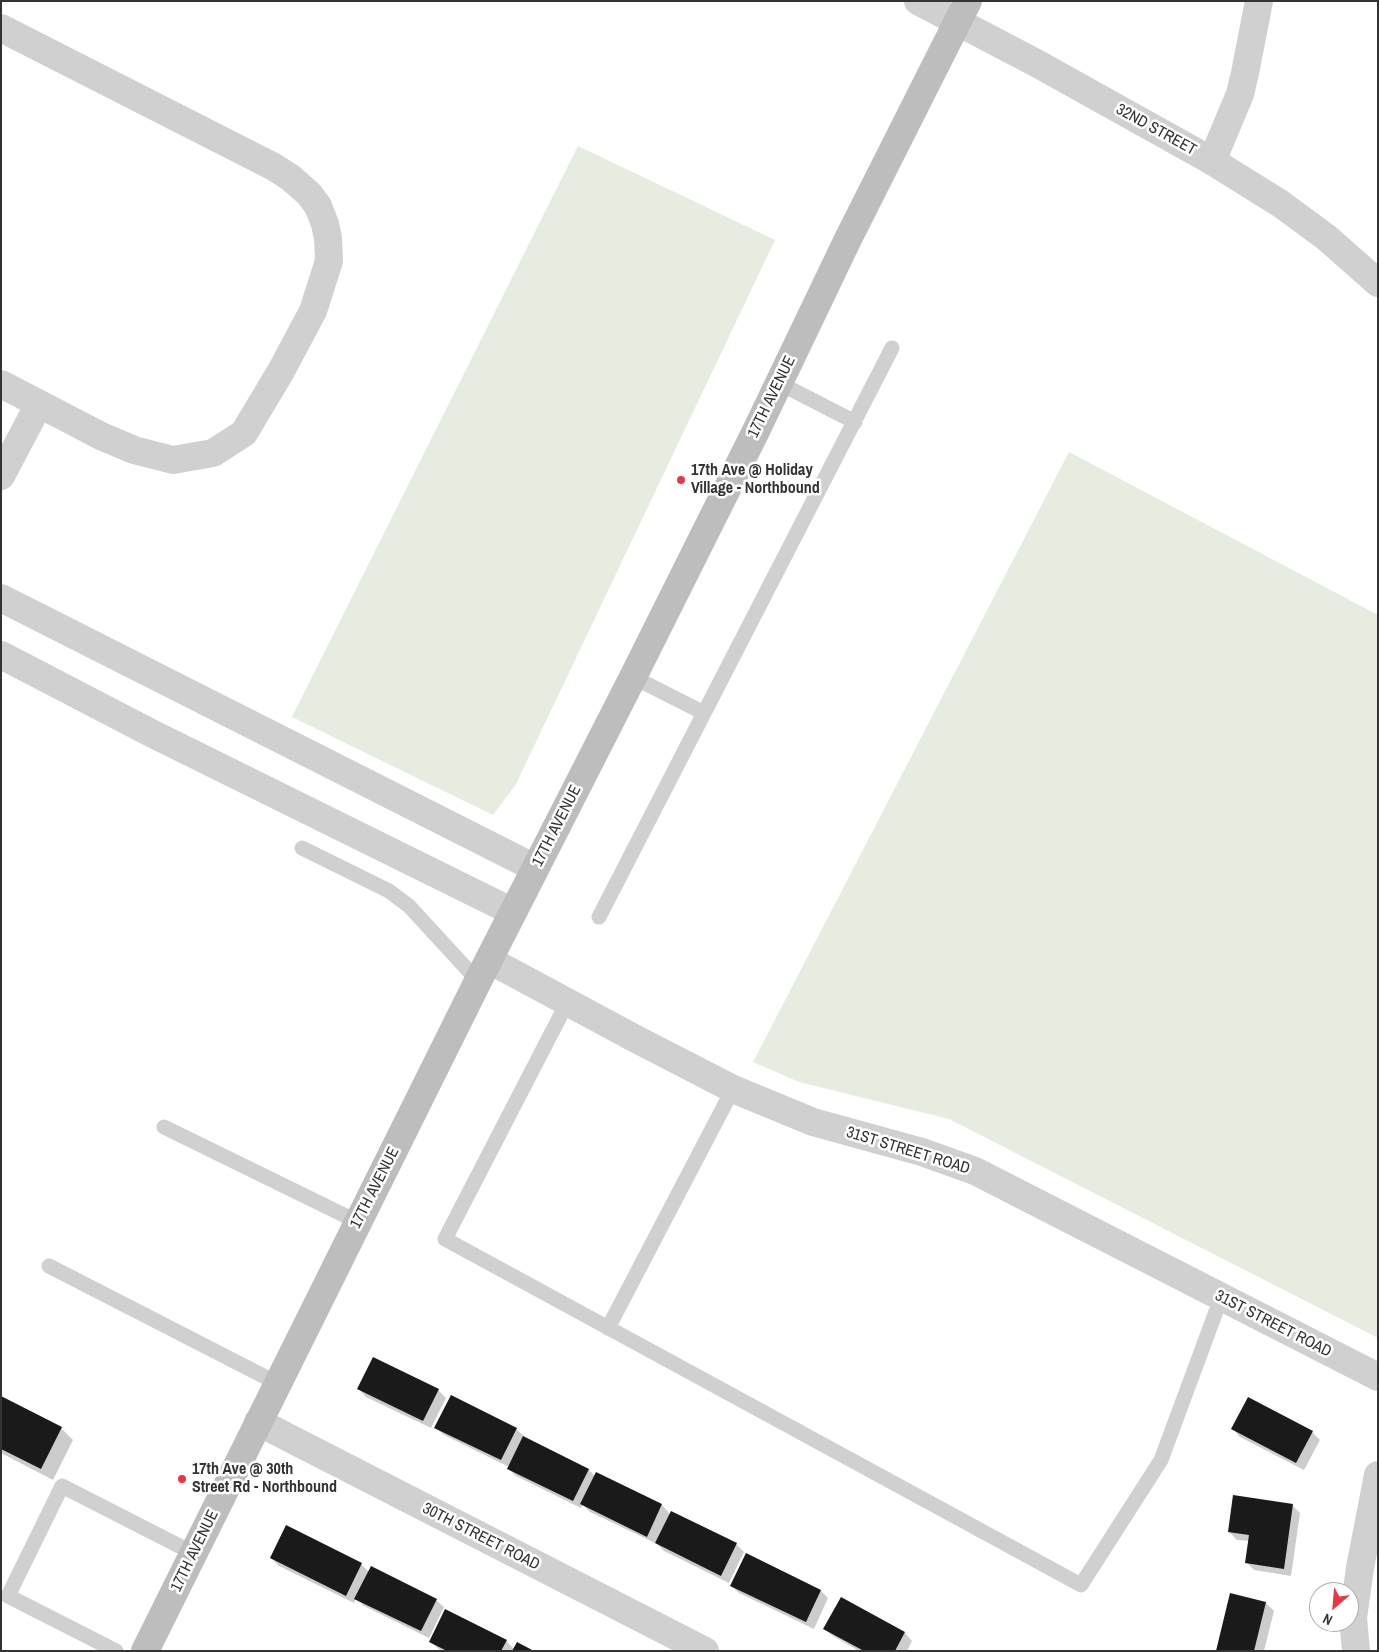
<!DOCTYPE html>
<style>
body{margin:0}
#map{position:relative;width:1379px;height:1652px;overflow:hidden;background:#fff;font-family:"Archivo Narrow",sans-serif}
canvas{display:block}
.frame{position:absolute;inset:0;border:2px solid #333;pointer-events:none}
.north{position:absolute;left:1309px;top:1582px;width:50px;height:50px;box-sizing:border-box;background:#fff;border:1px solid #adadad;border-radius:50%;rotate:207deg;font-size:14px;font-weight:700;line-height:20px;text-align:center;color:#333}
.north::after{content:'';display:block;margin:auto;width:18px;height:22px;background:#e63946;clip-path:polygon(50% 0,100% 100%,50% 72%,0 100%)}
</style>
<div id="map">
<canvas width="1379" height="1652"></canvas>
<div class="frame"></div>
<div class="north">N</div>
</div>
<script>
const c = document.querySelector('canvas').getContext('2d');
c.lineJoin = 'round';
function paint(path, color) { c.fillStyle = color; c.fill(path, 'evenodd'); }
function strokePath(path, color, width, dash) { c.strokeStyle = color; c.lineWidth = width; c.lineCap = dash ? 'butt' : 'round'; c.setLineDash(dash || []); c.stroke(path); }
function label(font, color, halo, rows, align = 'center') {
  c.font = font + ' "Archivo Narrow",sans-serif'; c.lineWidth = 5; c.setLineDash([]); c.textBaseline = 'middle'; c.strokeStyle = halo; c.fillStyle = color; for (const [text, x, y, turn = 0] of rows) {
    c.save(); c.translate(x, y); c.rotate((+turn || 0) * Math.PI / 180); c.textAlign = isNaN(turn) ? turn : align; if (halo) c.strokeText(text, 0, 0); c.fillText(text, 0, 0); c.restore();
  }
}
paint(new Path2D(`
 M578 146 775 240 516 784 493 815 292 717Z
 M1069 452 1378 615V1338L949 1119 799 1082 753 1062Z`), '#e6ecdf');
paint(new Path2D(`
 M359 1389 438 1390 446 1398 431 1428 366 1397Z
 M1 1397 61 1428 73 1440 53 1480 1 1453Z
 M436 1428 516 1429 524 1436 523 1438 589 1470 595 1476 662 1505 670 1514 736 1544 744 1552 729 1583 664 1551 655 1542V1543L590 1512 583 1505 581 1508 516 1476 509 1469V1467L444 1435Z
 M1233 1429 1312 1432 1320 1440 1304 1470 1240 1437Z
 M1292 1505 1300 1513 1291 1576 1254 1570 1246 1562 1250 1541 1237 1540 1229 1532Z
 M271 1558 361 1564 369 1572 436 1600 444 1607 429 1638 364 1606 356 1598 354 1603 279 1566Z
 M731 1586 821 1591 828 1598 814 1629 739 1593Z
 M1231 1594 1266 1603 1274 1611 1264 1651H1217Z
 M825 1629 905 1633 912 1641 907 1651H859L833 1636Z
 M430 1641H506L514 1649 532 1651H441Z`), '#0003');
paint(new Path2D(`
 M373 1357 439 1389 423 1421 357 1389Z
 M451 1395 517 1428 501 1460 434 1428Z
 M1 1396 62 1427 41 1469 1 1449Z
 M1248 1397 1313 1431 1296 1463 1231 1429Z
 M523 1436 589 1469 573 1501 507 1469Z
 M596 1472 662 1504 647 1537 580 1504Z
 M1233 1495 1293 1504 1284 1569 1245 1563 1249 1535 1228 1532Z
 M671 1511 737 1543 721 1576 655 1543Z
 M286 1525 362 1563 346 1596 270 1558Z
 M746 1553 821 1590 806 1622 730 1586Z
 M371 1566 437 1599 421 1631 354 1599Z
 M1230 1593 1266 1602 1254 1651H1216Z
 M841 1597 905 1632 895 1651H864L823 1629Z
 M445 1609 507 1640 501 1651H447L429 1642Z
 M517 1642 534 1651H512Z`), '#1a1a1a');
strokePath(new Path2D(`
 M779 383 855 422
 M633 677 704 713
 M302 848 389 891 409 906 478 981
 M599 917 892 348
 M567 1003 445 1239 1081 1585 1161 1460 1221 1298
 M164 1127 358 1222
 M49 1266 277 1383
 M608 1328 733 1089
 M116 1651 8 1596 62 1486 193 1553`), '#d0d0d0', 15);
strokePath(new Path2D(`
 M1 28 274 167 291 178 309 194 318 206 325 224 328 238 329 261 313 311 281 371 244 433 213 453 173 460 134 450 101 436 1 384
 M1212 161 1240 94 1245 73 1259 1
 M1 476 39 404
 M1 598 535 868
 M1 655 151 733 513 912
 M489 960 636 1039 733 1089 813 1122 922 1152 975 1171 1378 1377
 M258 1422 705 1651
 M1356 1651 1353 1618 1360 1568 1378 1475`), '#d0d0d0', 28);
strokePath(new Path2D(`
 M918 1 1038 64 1212 161 1281 204 1327 238 1378 283`), '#d0d0d0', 28);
strokePath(new Path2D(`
 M145 1651 478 981 633 677 755 433 848 239 968 1`), '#bdbdbd', 28);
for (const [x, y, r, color] of [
 [681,480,5,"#e63946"],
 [182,1479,5,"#e63946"]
]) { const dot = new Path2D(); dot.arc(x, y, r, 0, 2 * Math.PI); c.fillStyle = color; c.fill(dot); strokePath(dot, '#fff', 2); }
label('16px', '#333', '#fff', [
 ["32ND STREET",1156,130,29],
 ["17TH AVENUE",772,397,-64],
 ["17TH AVENUE",557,826,-63],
 ["31ST STREET ROAD",908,1151,17],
 ["17TH AVENUE",375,1188,-63],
 ["31ST STREET ROAD",1273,1324,27],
 ["30TH STREET ROAD",481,1537,27],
 ["17TH AVENUE",195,1551,-64]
]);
label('bold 16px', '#333', '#fff', [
 ["17th Ave @ Holiday",691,471],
 ["Village - Northbound",691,489],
 ["17th Ave @ 30th",192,1470],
 ["Street Rd - Northbound",192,1488]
], 'left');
</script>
